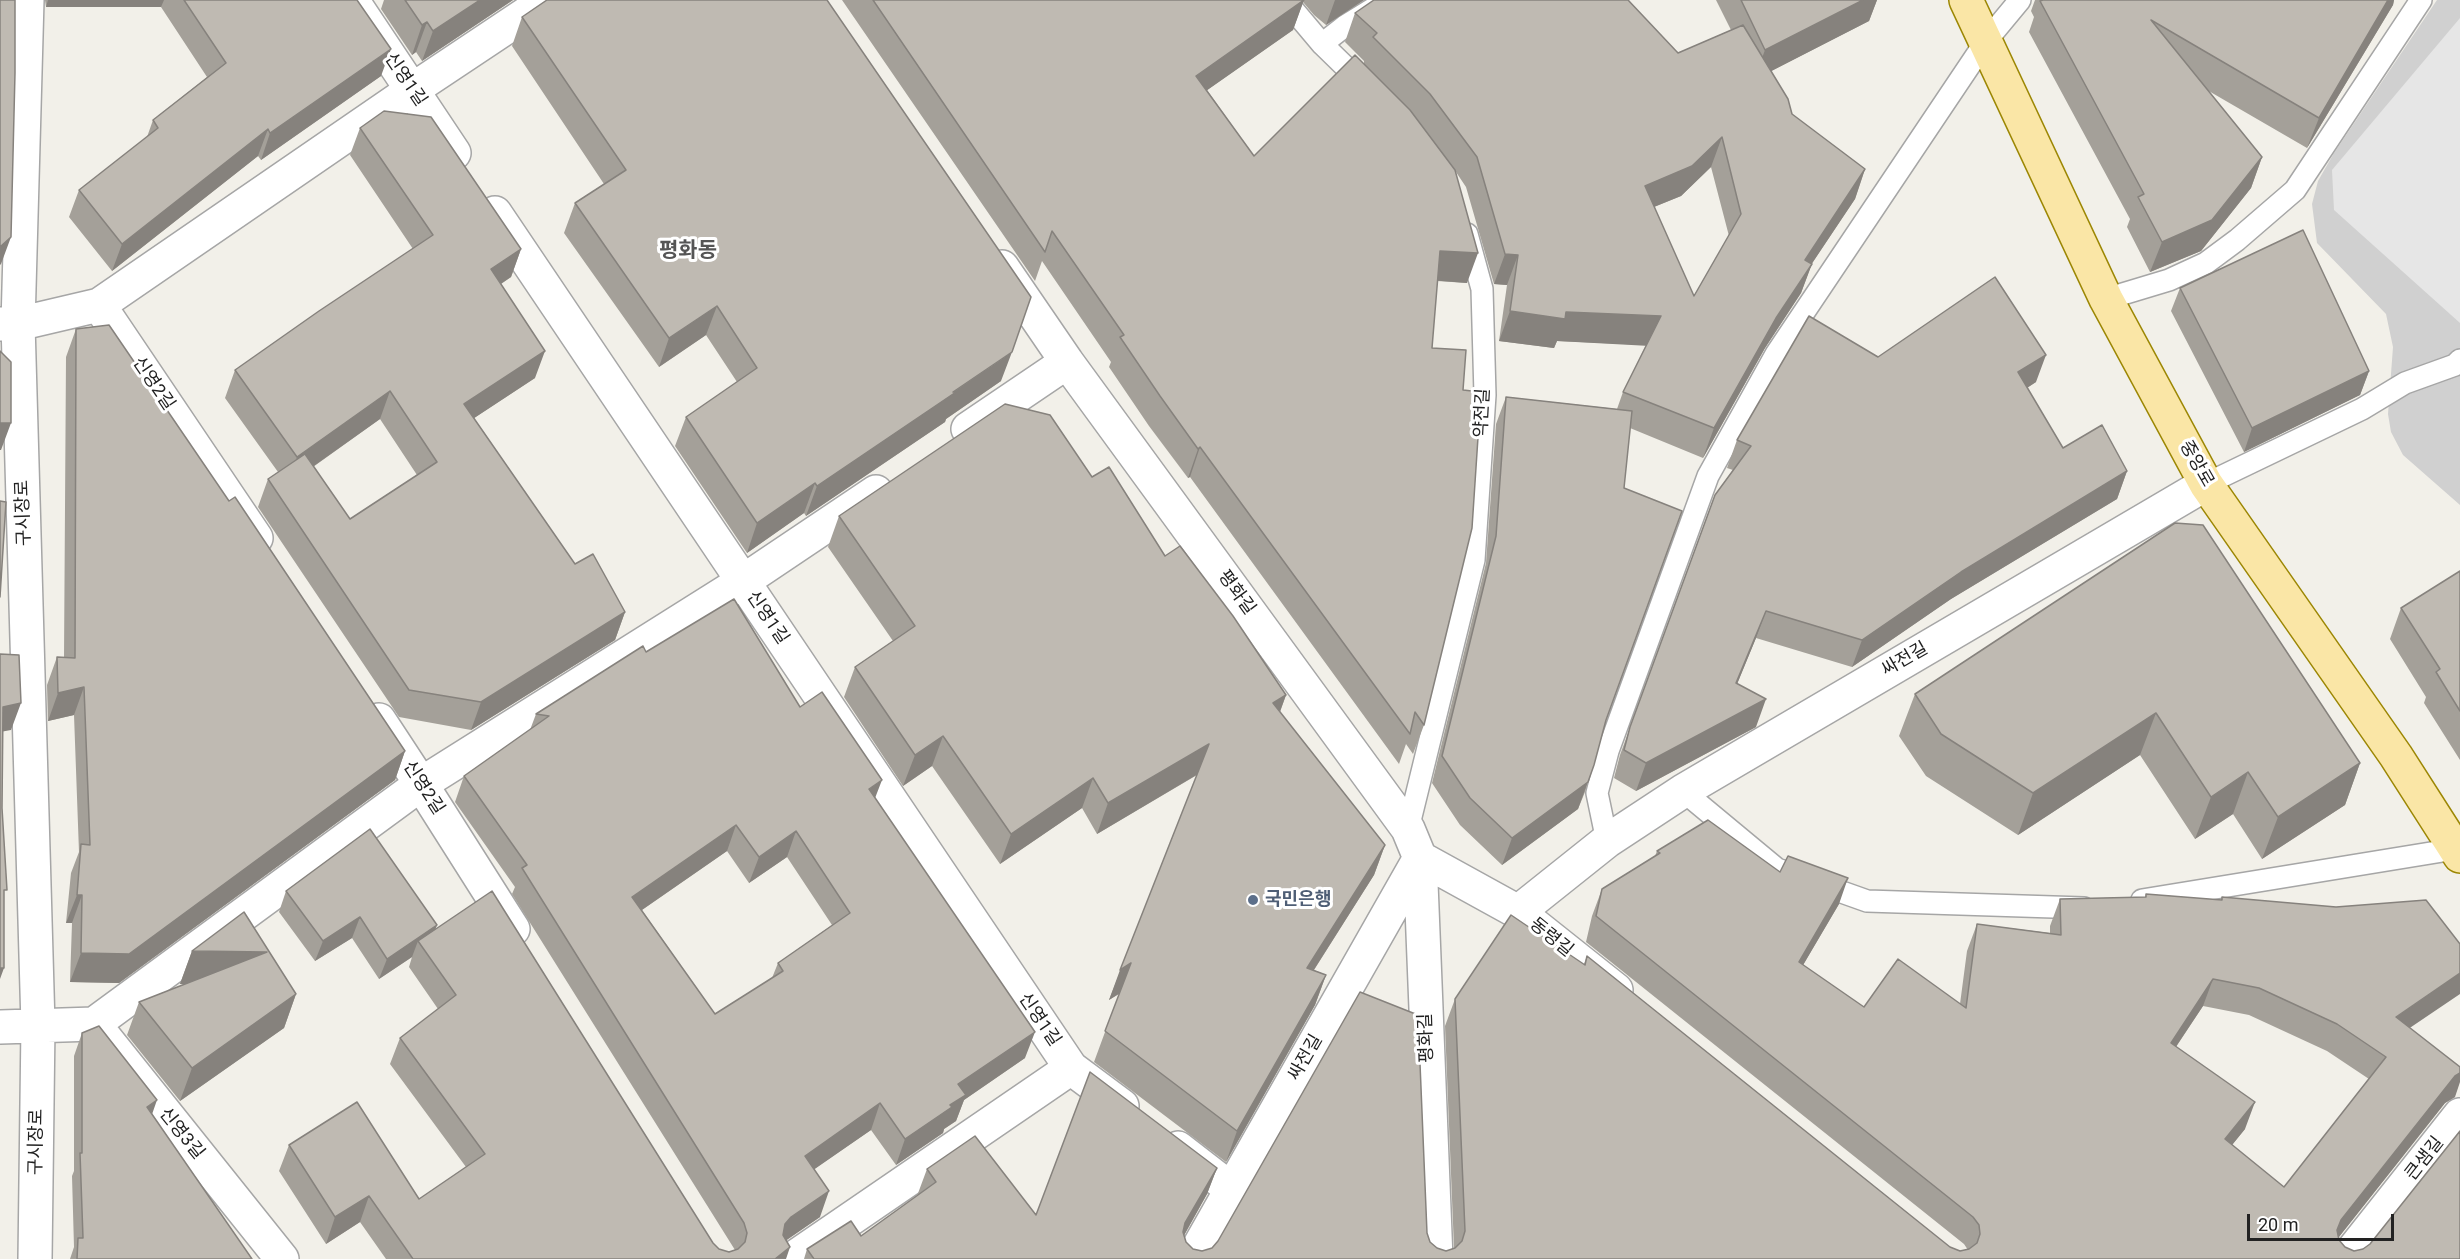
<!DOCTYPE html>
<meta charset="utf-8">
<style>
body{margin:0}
#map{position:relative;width:2460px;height:1259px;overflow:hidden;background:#f2f0e9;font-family:Roboto,sans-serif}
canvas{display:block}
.scale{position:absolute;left:2247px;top:1214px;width:147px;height:27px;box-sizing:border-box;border:3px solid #222;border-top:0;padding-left:8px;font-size:18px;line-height:21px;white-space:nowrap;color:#222;-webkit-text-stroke:4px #fff;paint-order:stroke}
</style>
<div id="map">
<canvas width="2460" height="1259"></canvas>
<div class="scale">20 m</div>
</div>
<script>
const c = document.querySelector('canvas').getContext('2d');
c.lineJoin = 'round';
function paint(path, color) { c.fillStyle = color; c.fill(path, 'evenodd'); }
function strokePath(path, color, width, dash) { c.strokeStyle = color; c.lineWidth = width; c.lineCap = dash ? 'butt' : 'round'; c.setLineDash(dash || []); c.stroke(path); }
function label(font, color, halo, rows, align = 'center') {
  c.font = font + ' Roboto,"Noto Sans KR",sans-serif'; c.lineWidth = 6; c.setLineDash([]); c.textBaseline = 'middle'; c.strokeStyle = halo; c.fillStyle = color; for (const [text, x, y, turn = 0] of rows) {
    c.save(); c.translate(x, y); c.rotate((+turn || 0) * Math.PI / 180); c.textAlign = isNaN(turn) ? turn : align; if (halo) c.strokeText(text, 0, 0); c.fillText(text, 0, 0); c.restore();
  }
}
paint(new Path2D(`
 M2437 0H2460V505L2403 455 2391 432 2388 414 2393 347 2386 314 2317 243 2312 204 2318 181 2334 153Z`), '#d0d0d0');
paint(new Path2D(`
 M2460 18V323L2334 210 2332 170Z`), '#e6e6e6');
const lane = new Path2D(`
 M1285 0 1322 44 1364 85
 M1322 44 1345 26 1387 0
 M2106 299 2169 280 2206 263 2237 240 2295 190 2421 0
 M2206 484 2362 409 2405 383 2455 365 2460 360
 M1683 791 1777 869 1867 901 2084 908
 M1408 829 1474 560 1485 395 1482 289 1467 234
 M1607 841 1597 793 1608 751 1708 476 1776 354 1986 41 2020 0
 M2142 900 2455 849`);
const street = new Path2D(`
 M27 0 18 324 38 1025 35 1259
 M352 0 454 153
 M495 213 1071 1068 1122 1106
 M1002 267 1067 362 1408 829 1420 858 1436 1259
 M99 305 412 90 547 0
 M0 324H18L99 305 256 538
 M968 429 1067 362
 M379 720 421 784 513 929
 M1518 912 1607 841 1683 791 2206 484
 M94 1024 421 784 742 582 876 492
 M0 1027 94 1024 282 1259
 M1178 1148 1231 1189
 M792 1259 1071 1068
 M1192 1259 1420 858 1518 912 1616 990
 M2346 1259 2460 1115`);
const primary = new Path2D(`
 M1966 0 2106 299 2206 484 2396 756 2460 856`);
strokePath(lane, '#a6a6a6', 24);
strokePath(street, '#a6a6a6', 36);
strokePath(primary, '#9c8704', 36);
strokePath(lane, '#fff', 21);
strokePath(street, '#fff', 33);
strokePath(primary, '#fae6a6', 33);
paint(new Path2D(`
 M45 0H357L381 76 261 160 258 156 112 271 69 217 79 190 147 137 153 120 207 77 161 7H46Z
 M384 0H513L422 61 416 52 412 55 381 9Z
 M842 0H1364L1326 25 1314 15 1303 2 1293 30 1207 90 1254 156 1364 63V61L1345 42 1355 13 1678 53 1731 30 1716 0H1877L1869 21 1771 71 1792 114 1865 169 1855 199 1812 263 1801 293 1765 348 1703 458 1630 428 1624 488 1606 720 1585 792 1578 809 1502 865 1460 825 1432 783 1486 563 1496 424 1506 397 1617 409 1623 392 1646 345 1557 341 1554 348 1499 341 1507 285 1494 284 1466 187 1456 172 1467 283 1437 281 1432 348 1424 725 1413 754 1406 744 1399 764 1190 477 1188 478 1149 426 1109 367 1111 362 1042 261 1035 281ZM1711 167 1729 236 1694 296 1654 207 1681 196Z
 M2035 0H2394L2393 5 2307 148 2207 90 2262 157 2251 188 2201 251 2150 272 2127 227 2130 219 2029 32 2034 17 2031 11Z
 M522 17 1001 381 946 419 945 422 806 516 804 513 747 553 675 446 686 417 737 382 706 335 659 367 564 233 575 203 604 184 512 46Z
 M360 128 521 249 511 277 501 284 535 378 474 418 575 564 625 612 615 640 471 730 399 717 258 507 268 479 278 472 225 398 235 370 413 249 350 155ZM380 419 417 475 350 519 313 467Z
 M2180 288 2369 371 2360 395 2244 452 2171 311Z
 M76 329 229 501 405 751 395 780 119 983 70 982 72 923H66L71 873 79 852 74 715 48 721 47 685 57 657H64L66 357Z
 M1878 357 2036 382 2027 388 2063 448 2127 471 2117 499 1951 599 1852 667 1756 638 1737 684 1756 727 1636 791 1614 778 1620 755 1715 495 1733 470 1727 468 1737 440Z
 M1092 477 1165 556 1286 695 1280 712 1385 845 1374 875 1314 970 1326 975 1315 1005 1226 1162 1094 1062 1119 994 1109 1000 1197 775 1097 834 1082 808 1000 864 932 766 903 786 844 697 855 667 893 641 828 547 839 516Z
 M2175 523 2360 763 2345 805 2262 859 2233 814 2195 839 2140 755 2018 835 1926 776 1899 736 1915 694Z
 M2460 571V760L2424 703 2426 697 2390 639 2401 608Z
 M646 652 800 707 875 798 1025 1058 964 1100 956 1121 944 1129 943 1133 896 1165 871 1130 814 1169 820 1217 786 1240V1259H386L360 1222 326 1244 279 1171 289 1145 419 1199 466 1167 390 1064 400 1038 438 1009 409 967 412 957 379 979 352 938 315 961 279 912 286 891 437 925 435 930 713 1243 719 1249 729 1252 735 1250 512 894 515 887 455 802 464 776 530 730 536 714ZM727 851 749 883 787 857 832 925 778 963 772 978 715 1014 642 910Z
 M1657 851 1780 872 1839 904 1803 965 1864 1007 1960 1004 1967 951 1977 924 2050 933V926L2060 899 2145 897 2146 894 2221 900 2222 897 2410 1028 2455 1097 2445 1103 2338 1238 2339 1240 2345 1247 2354 1251 2460 1259H804L807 1249 861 1236 917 1196 927 1169 1036 1215 1217 1168 1207 1194 1184 1235 1186 1242 1193 1249 1202 1251 1427 1233 1430 1242 1437 1248 1446 1251 1454 1248 1445 1026 1455 999 1584 964 1587 956 1950 1247 1960 1251 1968 1250 1964 1244 1586 942 1592 916 1602 889 1655 856ZM2203 1006 2249 1015 2327 1051 2369 1079 2284 1187 2232 1145 2245 1129 2176 1047Z
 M192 951 296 994 284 1028 180 1101 127 1035 139 1002 185 984H180Z
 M82 1033 152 1114 252 1259H70L74 1247 72 1176 74 1171V1056Z`), '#a4a099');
paint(new Path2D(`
 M48 0H164L161 7H46Z
 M480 0H513L422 61 433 31Z
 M1304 0 1293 30 1186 105 1196 76Z
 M1335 0H1364L1326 25Z
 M1863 0H1877L1869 21 1754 80 1765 50Z
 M2388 0H2394L2393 5 2307 148 2319 118Z
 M427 22 416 52 412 55 422 25Z
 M391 49 381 76 261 160 270 133Z
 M268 129 258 156 112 271 122 244Z
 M1722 137 1711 167 1681 196 1634 215 1645 186Z
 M2262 157 2251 188 2201 251 2150 272 2162 242Z
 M1865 169 1855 199 1795 289 1805 260Z
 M11 237 1 264 0 265V247Z
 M521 249 511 277 481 297 491 269Z
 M1440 251 1478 253 1467 283 1429 280Z
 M1505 254 1518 255 1507 285 1494 284Z
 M1812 264 1801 293 1765 348 1703 458 1714 428 1776 318Z
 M717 306 706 335 659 367 669 338Z
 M1510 311 1566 312 1661 316 1650 346 1557 341 1554 348 1499 341Z
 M545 351 535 378 453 432 464 404Z
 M1012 352 1001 381 946 419 945 422 806 516 817 486Z
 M2046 355 2036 382 2008 400 2018 372Z
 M2369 371 2360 395 2244 452 2252 428Z
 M390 391 380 419 287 485 297 457Z
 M0 423H11L1 450H0Z
 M1200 447 1190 477 1188 478 1198 449Z
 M2127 471 2117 499 1951 599 1852 667 1862 640 1961 572Z
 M815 483 804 513 747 553 757 523Z
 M1766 611 1756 638 1726 711 1736 683Z
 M625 612 615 640 471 730 481 702Z
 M84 687 74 715 48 721 58 693Z
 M1286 695 1275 725 1273 703Z
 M1766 699 1756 727 1636 791 1646 763Z
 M21 703 11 730 0 732 3 707Z
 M2156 713 2140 755 2018 835 2033 793Z
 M943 736 932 766 903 786 915 755Z
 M1209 744 1198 774 1097 834 1108 803Z
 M405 751 395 780 119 983 70 982 81 953Z
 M2360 763 2345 805 2262 859 2278 817Z
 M1594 765 1578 809 1502 865 1512 838Z
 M2248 772 2233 814 2195 839 2211 797Z
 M1093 778 1082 808 1000 864 1011 834Z
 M882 780 872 806 869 789Z
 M736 825 727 851 623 923 632 897Z
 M796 831 787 857 749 883 759 857Z
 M1385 845 1374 875 1296 998 1307 968Z
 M1848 878 1839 904 1789 989 1799 962Z
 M77 895H82L72 923H66Z
 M360 917 352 938 315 961 323 941Z
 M437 925 429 946 418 941 412 957 379 979 387 959Z
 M192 951 267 952 255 986 180 984Z
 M1131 963 1120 993 1109 1000 1120 970Z
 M0 968H4L0 979Z
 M2460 973V994L2386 1044 2396 1017Z
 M1326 975 1315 1005 1226 1162 1237 1131Z
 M2213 979 2203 1006 2161 1069 2171 1043Z
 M296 994 284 1028 180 1101 192 1068Z
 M1035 1032 1025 1058 964 1100 956 1121 944 1129 943 1133 896 1165 905 1139 958 1084Z
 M2460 1073V1082L2455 1097 2445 1103 2331 1247 2341 1220 2455 1076Z
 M157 1100 149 1123 147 1107Z
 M2255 1102 2245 1129 2215 1166 2225 1139Z
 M880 1103 871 1130 796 1182 805 1156Z
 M1217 1168 1207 1194 1176 1250 1185 1223Z
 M829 1191 820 1217 781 1244 785 1224 791 1217Z
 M369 1196 360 1222 326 1244 335 1217Z
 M790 1247 786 1259H775Z`), '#86827d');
const building = new Path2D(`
 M0 0H15V73L11 237 0 247Z
 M184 0H357L391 49 270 133 268 129 122 244 79 190 158 128 153 120 226 63Z
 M405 0H480L433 31 427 22 422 25Z
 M547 0H827L1031 297 1012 352 953 392H956L817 486 815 483 757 523 686 417 757 368 717 306 669 338 575 203 626 170 522 17Z
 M873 0H1304L1196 76 1254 156 1355 55 1410 110 1455 170 1478 253 1440 251 1432 348 1466 350 1463 390 1481 392 1472 528 1424 725 1415 712 1410 734 1200 447 1198 449 1160 396 1120 337 1124 335 1052 231 1045 252Z
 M1374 0H1628L1678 53 1743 25 1788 99 1792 114 1865 169 1805 260 1812 264 1776 318 1714 428 1623 392 1661 316 1566 312 1565 319 1510 311 1518 255 1505 254 1477 157 1430 94 1373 37 1377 33 1355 13ZM1722 137 1741 214 1694 296 1645 186 1692 166Z
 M1741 0H1863L1765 50Z
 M2043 0H2388L2319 118 2151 20 2262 157 2212 220 2162 242 2138 197 2144 194 2040 1Z
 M384 111 431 117 521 249 491 269 545 351 464 404 575 564 593 554 625 612 481 702 409 690 268 479 305 454 350 519 437 462 390 391 297 457 235 370 319 311 433 235 360 128Z
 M2303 230 2369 371 2252 428 2180 288Z
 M1995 277 2046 355 2018 372 2063 448 2102 425 2127 471 1961 572 1862 640 1766 611 1736 683 1766 699 1646 763 1624 750 1630 727 1715 495 1751 446 1737 440 1809 316 1878 357Z
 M109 325 229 501 235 497 237 500 405 751 129 954 81 953 82 895H77L81 844 90 845 84 687 58 693 57 657 75 658 76 329Z
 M0 351 11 362V423H0Z
 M1506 397 1632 411 1624 488 1682 511 1606 720 1594 765 1588 782 1512 838 1470 798 1442 756 1496 536Z
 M1005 404 1050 415 1092 477 1109 467 1165 556 1180 546 1233 616 1286 695 1273 703 1385 845 1307 968 1326 975 1237 1131 1105 1031 1131 963 1120 970 1209 744 1108 803 1093 778 1011 834 943 736 915 755 855 667 915 626 839 516Z
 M0 501 6 502 0 597Z
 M2175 523 2203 525 2360 763 2278 817 2248 772 2211 797 2156 713 2033 793 1941 734 1915 694Z
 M2460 571V711L2436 672 2440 669 2401 608Z
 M734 599 800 707 822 692 882 780 869 789 1035 1032 958 1084 966 1095 950 1105 952 1107 905 1139 880 1103 805 1156 829 1191 791 1217 785 1224 783 1235 790 1247 775 1259H413L369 1196 335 1217 289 1145 357 1102 419 1199 485 1154 400 1038 456 995 418 941 492 891 713 1243 719 1249 729 1252 738 1249 745 1242 747 1233 744 1223 522 868 527 865 464 776 549 716 536 714 643 646 646 652ZM736 825 759 857 796 831 850 913 778 963 783 971 715 1014 632 897Z
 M0 654 19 655 21 703 3 707 2 808 7 890H4V968H0Z
 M1708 820 1780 872 1788 856 1848 878 1799 962 1864 1007 1898 959 1966 1008 1977 924 2061 935 2060 899 2146 897V894L2222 900V897L2336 907 2426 900 2460 944V973L2396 1017 2460 1067V1073L2455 1076 2341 1220 2337 1230 2339 1240 2345 1247 2354 1251 2363 1249 2370 1244 2460 1131V1259H814L807 1249 851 1221 861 1236 936 1182 927 1169 975 1136 1036 1215 1090 1072 1217 1168 1185 1223 1183 1232 1186 1242 1193 1249 1202 1251 1212 1248 1218 1241 1360 992 1418 1015 1427 1233 1430 1242 1437 1248 1446 1251 1455 1248 1462 1241 1465 1231 1455 999 1511 915 1585 965 1587 956 1950 1247 1960 1251 1969 1249 1977 1243 1980 1234 1979 1225 1973 1217 1596 916 1602 889 1660 853 1657 851ZM2213 979 2259 988 2337 1024 2386 1057 2284 1187 2225 1139 2255 1102 2171 1043Z
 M370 829 437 925 387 959 360 917 323 941 286 891Z
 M244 912 296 994 192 1068 139 1002 267 952 192 951Z
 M99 1026 157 1100 147 1107 252 1259H77L78 1238H83L80 1153H82V1033Z`);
paint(building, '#bfbab2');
strokePath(building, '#86827d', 1.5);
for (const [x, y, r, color] of [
 [1253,900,6,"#5c6f8a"]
]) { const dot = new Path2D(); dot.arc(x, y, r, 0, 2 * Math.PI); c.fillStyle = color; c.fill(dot); strokePath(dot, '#fff', 2); }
label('18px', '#222', '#fff', [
 ["신영1길",405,80,56],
 ["신영2길",153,384,56],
 ["약전길",1483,413,-87],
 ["중앙로",2196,464,60],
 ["구시장로",24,513,-92],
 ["평화길",1236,593,54],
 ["신영1길",767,618,56],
 ["싸전길",1905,660,-30],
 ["신영2길",423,788,57],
 ["동령길",1551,938,39],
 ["신영1길",1039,1020,56],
 ["평화길",1427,1038,-92],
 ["싸전길",1306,1058,-60],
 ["신영3길",181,1134,51],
 ["구시장로",37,1142,-89],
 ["큰샘길",2425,1159,-52]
]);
label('bold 18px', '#4e5e75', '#fff', [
 ["국민은행",1265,900]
], 'left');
label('bold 21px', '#555', '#fff', [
 ["평화동",688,252]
]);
</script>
